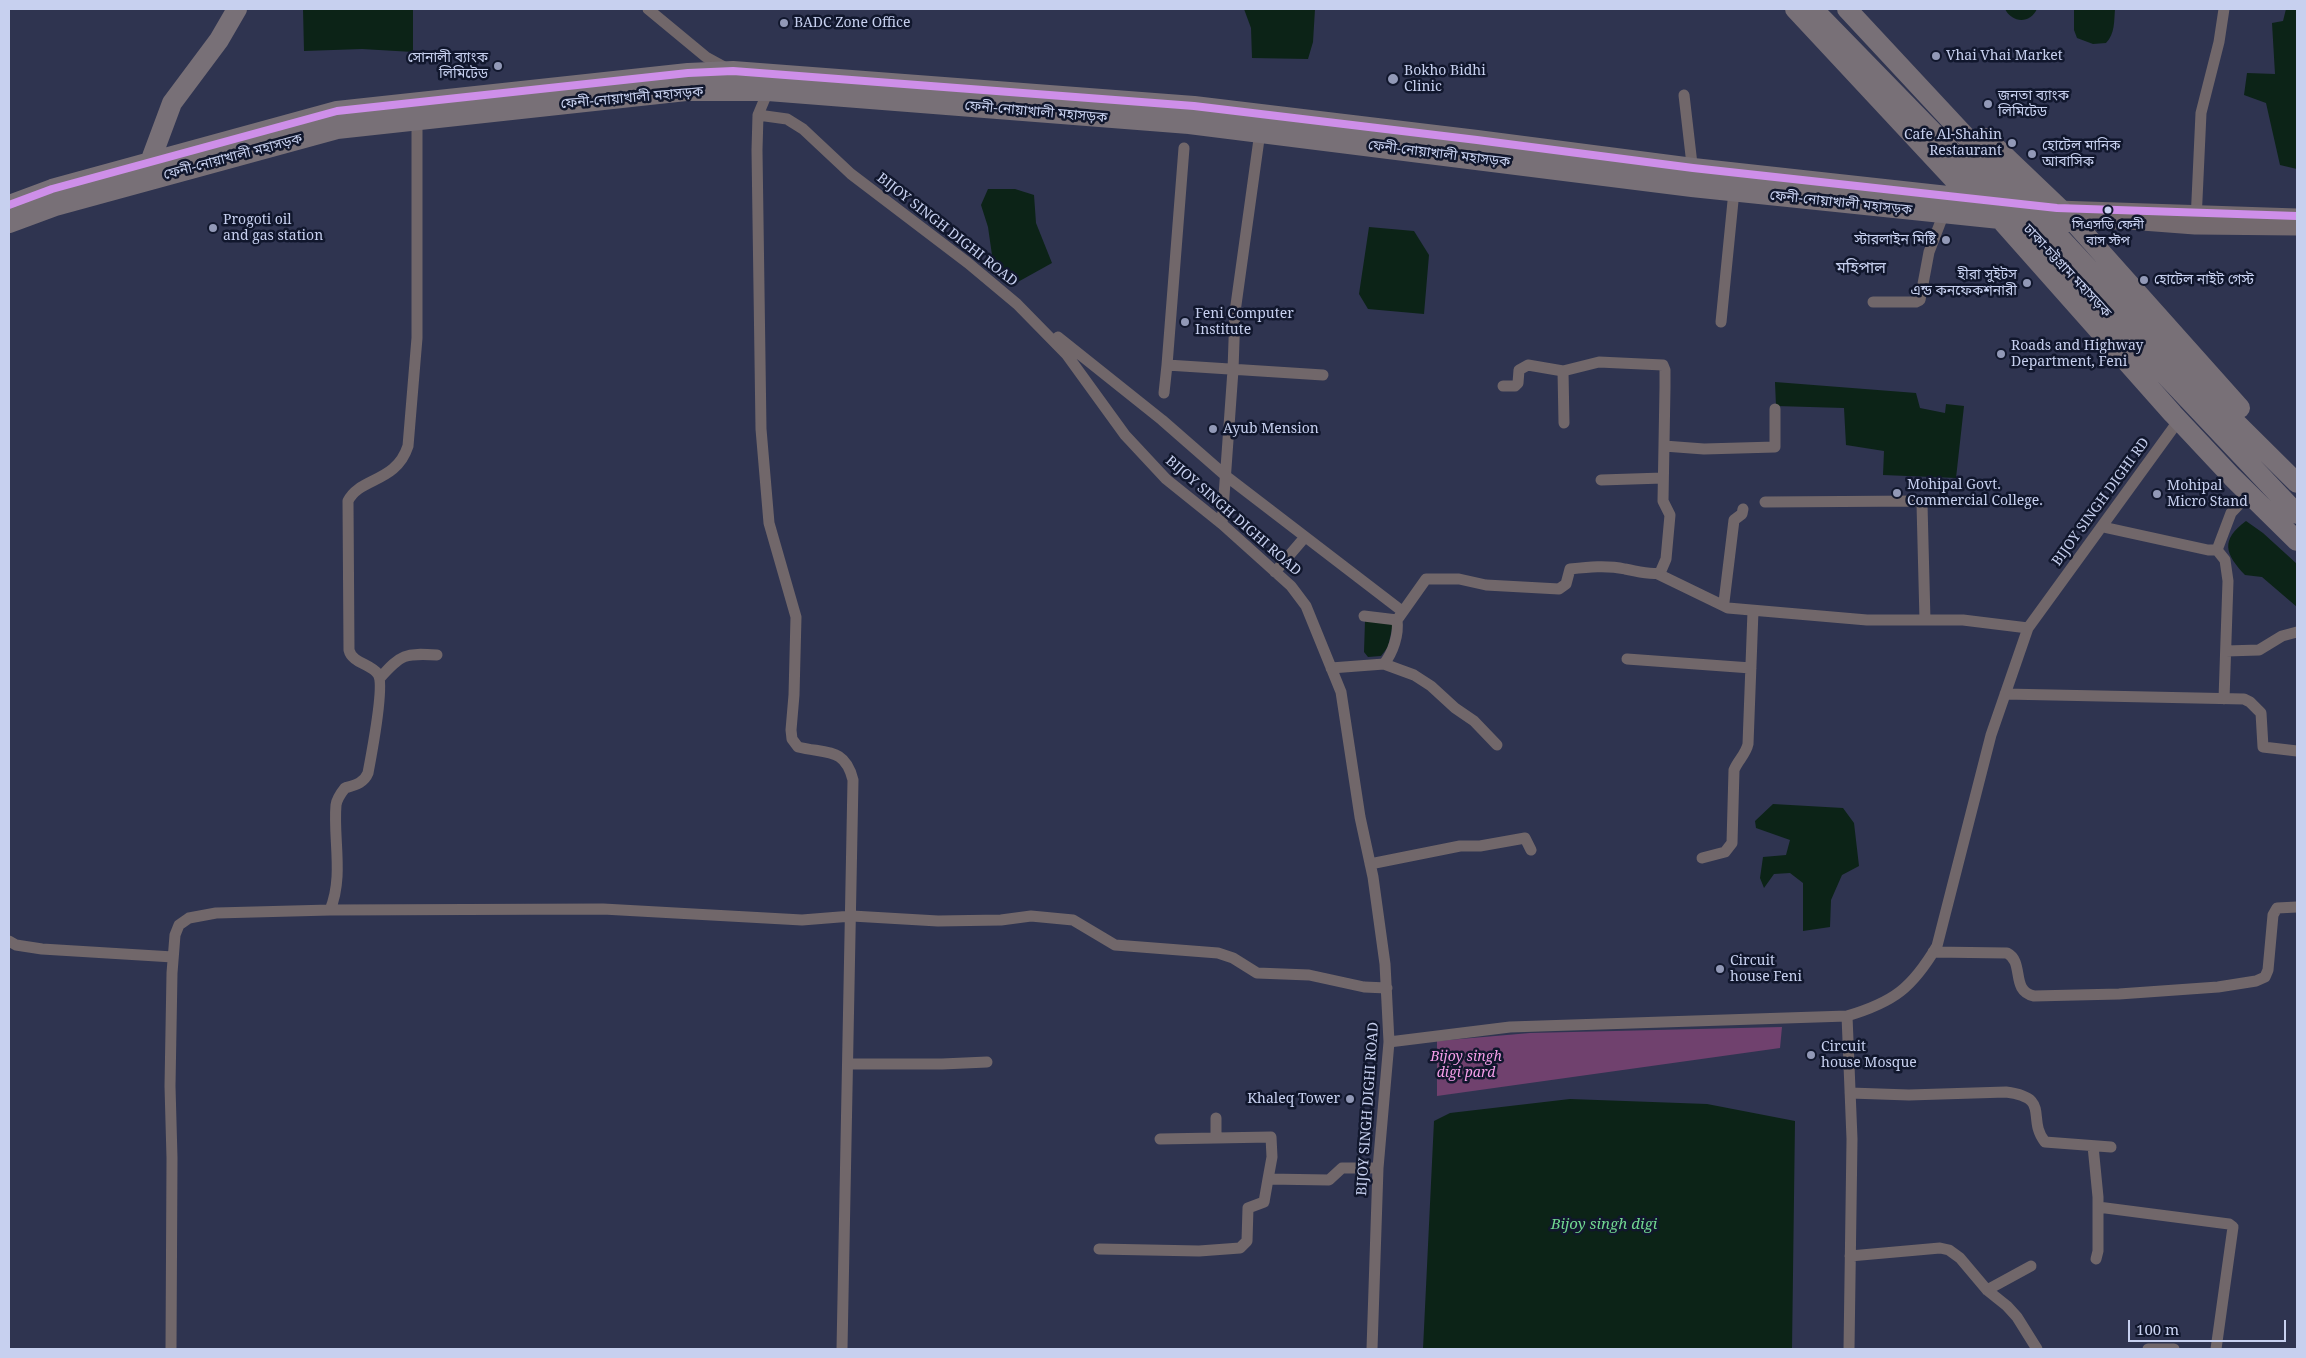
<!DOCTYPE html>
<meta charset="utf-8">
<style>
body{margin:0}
#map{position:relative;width:2306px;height:1358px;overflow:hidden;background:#2f3450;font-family:"Noto Serif",serif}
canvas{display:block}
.frame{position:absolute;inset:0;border:10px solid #c7d0ef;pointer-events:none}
.scale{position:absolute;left:2128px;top:1320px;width:158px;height:22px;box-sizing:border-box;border:2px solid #c7d0ef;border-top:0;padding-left:6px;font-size:15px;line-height:18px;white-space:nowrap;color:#c7d0ef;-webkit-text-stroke:4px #11172d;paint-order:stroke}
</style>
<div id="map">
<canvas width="2306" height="1358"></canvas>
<div class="frame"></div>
<div class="scale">100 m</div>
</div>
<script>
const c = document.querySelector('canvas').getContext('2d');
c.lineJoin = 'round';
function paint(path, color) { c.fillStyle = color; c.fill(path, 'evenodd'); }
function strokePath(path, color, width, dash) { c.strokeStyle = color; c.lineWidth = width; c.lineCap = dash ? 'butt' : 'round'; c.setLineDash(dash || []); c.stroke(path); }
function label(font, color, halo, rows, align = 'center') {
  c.font = font + ' "Noto Serif","Noto Sans Bengali",serif'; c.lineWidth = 5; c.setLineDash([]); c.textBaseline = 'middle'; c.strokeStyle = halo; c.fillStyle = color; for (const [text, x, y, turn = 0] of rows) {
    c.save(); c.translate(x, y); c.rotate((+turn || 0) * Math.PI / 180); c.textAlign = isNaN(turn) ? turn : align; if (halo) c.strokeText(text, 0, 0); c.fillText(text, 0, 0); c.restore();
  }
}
paint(new Path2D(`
 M1782 1027 1780 1048 1437 1096V1041L1530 1033Z`), '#70416e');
paint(new Path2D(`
 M303 9H413V52L362 49 304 51Z
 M1244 9H1315L1313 42 1308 59 1252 58 1251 28Z
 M2005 9H2037C2030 24 2012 23 2005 9Z
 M2074 9H2115C2114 21 2115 34 2106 43L2093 44 2077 38 2074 30Z
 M2286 9H2297V169L2280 165 2266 103 2244 95 2247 73 2275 74 2272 23 2283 21Z
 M988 189H1015L1034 195 1036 223 1052 263 1016 283 1001 274 992 255 988 227 981 205Z
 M1369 227 1414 231 1429 255 1424 314 1368 309 1359 294Z
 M1775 382 1916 393 1920 408 1945 413 1946 404 1964 406 1956 478 1883 475 1884 451 1846 445 1844 408 1776 406Z
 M2246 521 2263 533 2297 564V607L2262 577 2245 575C2225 554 2220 540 2246 521Z
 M1365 621 1393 624 1388 647 1381 656 1368 657 1364 652Z
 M1773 804 1843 808 1854 823 1859 866 1842 875 1831 900 1830 927 1803 931V883L1790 873 1774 874 1764 888 1760 878 1763 857 1786 855 1790 840 1756 828 1755 821Z
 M1570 1099 1707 1104 1795 1121 1792 1349H1423L1434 1121 1450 1113Z`), '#0c2317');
strokePath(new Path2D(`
 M648 9 706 57 728 69
 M766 90 768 91 758 115 757 150 761 429 769 523 796 617 794 695 791 730 792 739 798 747C826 754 845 747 853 780L842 1349
 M1684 95 1693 173
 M758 115 787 119 803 129 851 174 968 263 1017 304 1067 355 1125 435 1166 479 1222 524 1291 586 1306 606 1341 692 1360 817 1373 877 1385 964 1389 1042 1378 1168 1372 1349
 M2196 221 2201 113 2219 42 2224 9
 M1873 302H1916L1920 300 1929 252 1944 213
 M1721 322 1734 191
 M1058 337 1162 420 1226 476 1402 611
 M1167 365 1184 148
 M1563 371 1564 423
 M1164 393 1167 365 1323 375
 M1664 446 1704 449 1775 447V409
 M1601 480 1663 478
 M1765 502 1920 501 1922 504 1925 620
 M1743 509 1742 514 1734 520 1724 602V606L1728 608 1867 620H1963L2028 628
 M1222 524 1233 370 1235 312 1260 132
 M2103 527 2208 550H2217L2231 513 2249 494
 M2217 550 2225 560 2228 581 2224 699
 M1275 572 1305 537
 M1658 574 1724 606
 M1397 620 1426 579H1459L1486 585 1559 589 1566 584 1570 569C1588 567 1607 565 1625 569 1637 571 1648 575 1660 573L1666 559 1670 515 1663 501 1665 387V370L1663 365 1599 362 1563 371 1528 365 1519 370 1518 383 1515 386H1503
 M2226 651 2259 650 2282 636 2297 632
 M1627 659 1751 668
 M1384 664 1414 675 1431 686 1455 708 1474 721 1497 745
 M1331 668 1384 664C1393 652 1399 635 1397 620L1364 616
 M380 678C401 654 405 653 437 655
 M2005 694 2244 699 2250 702 2261 713 2263 747 2297 751
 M1702 858 1725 852 1732 843 1734 770C1738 760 1746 754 1748 744L1753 611
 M1370 864 1460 846H1480L1525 838 1531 850
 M330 910C344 876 333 839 336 805 337 798 341 793 345 788 355 785 364 783 368 773 371 757 385 685 378 674 371 664 352 663 349 650L348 501C360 477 396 483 408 446L417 338V120
 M9 941 16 945 42 949 173 957
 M1933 952 2007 953C2025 962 2010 991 2034 996L2119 994 2218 987 2256 981 2265 977 2268 970 2273 915 2277 908 2297 907
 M1847 1016 1852 1139 1849 1349
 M1389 1042 1510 1027 1847 1016C1894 1002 1912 988 1937 946L1991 735 2028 628 2179 420
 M849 1064H942L987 1062
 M1850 1093 1909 1095 2006 1092C2052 1098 2026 1118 2045 1142L2111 1147
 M1216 1118V1137
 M1160 1139 1271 1137 1272 1157 1268 1179 1329 1180 1342 1168H1378
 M2093 1146 2098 1197V1251L2096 1259
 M2098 1207 2229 1224 2233 1227 2216 1349
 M1099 1249 1199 1251 1240 1248 1247 1241 1248 1208 1264 1202 1268 1179
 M1850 1256 1940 1248 1949 1250 1960 1258 1987 1290 2007 1306 2017 1317 2037 1349
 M1987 1290 2031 1266
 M171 1349 172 1158 170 1086 172 973 175 935 179 925 189 918 216 913 330 910 603 909 802 920 852 916 938 921 1001 920 1031 916 1073 920 1115 945 1218 953 1233 958 1257 973 1309 975 1364 987 1387 988
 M2148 1349H2174`), '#71676a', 11);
strokePath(new Path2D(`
 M2057 208 2297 216
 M2074 222H2129L2195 227 2297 228`), '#746a6f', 15);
strokePath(new Path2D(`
 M1795 9 1959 185 2000 219 2173 414 2232 477 2297 541
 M1847 9 2185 372 2297 483
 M1814 10 2010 211 2297 514
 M1986 138 2074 222 2240 408
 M147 170 172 103 219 40 237 9
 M9 205 52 189 337 111 688 73 733 71 1194 106 1477 140 1693 168 2057 208
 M9 223 55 206 337 129 686 91H768L1189 124 1692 187 2000 219 2074 222`), '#787077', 20);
strokePath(new Path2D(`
 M9 205 52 189 337 111 688 73 733 71 1194 106 1477 140 1693 168 2057 208 2297 216`), '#ce8fe9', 8);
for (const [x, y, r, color] of [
 [784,23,5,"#9299b7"],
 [1936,56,5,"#9299b7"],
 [498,66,5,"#9299b7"],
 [1393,79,6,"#9299b7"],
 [1988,104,5,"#9299b7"],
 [2012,143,5,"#9299b7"],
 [2032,154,5,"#9299b7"],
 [2108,210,4.5,"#c7d0ef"],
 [213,228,5,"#9299b7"],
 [1946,240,5,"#9299b7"],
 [2144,280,5,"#9299b7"],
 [2027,283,5,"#9299b7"],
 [1185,322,5,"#9299b7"],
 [2001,354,5,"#9299b7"],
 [1213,429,5,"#9299b7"],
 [1897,493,5,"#9299b7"],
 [2157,494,5,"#9299b7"],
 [1720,969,5,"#9299b7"],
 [1811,1055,5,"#9299b7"],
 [1350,1099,5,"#9299b7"]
]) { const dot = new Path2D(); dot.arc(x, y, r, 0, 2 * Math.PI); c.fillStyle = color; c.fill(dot); strokePath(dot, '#11172d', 2); }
label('13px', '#c7d0ef', '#11172d', [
 ["সিএসডি ফেনী",2108,225],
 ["বাস স্টপ",2108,241]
]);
label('14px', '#c7d0ef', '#11172d', [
 ["BADC Zone Office",794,23],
 ["Vhai Vhai Market",1946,56],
 ["সোনালী ব্যাংক",488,58,"right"],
 ["লিমিটেড",488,74,"right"],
 ["Bokho Bidhi",1404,71],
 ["Clinic",1404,87],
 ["জনতা ব্যাংক",1998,96],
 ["লিমিটেড",1998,112],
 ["Cafe Al-Shahin",2002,135,"right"],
 ["Restaurant",2002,151,"right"],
 ["হোটেল মানিক",2042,146],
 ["আবাসিক",2042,162],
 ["Progoti oil",223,220],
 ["and gas station",223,236],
 ["স্টারলাইন মিষ্টি",1936,240,"right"],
 ["হীরা সুইটস",2017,275,"right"],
 ["এন্ড কনফেকশনারী",2017,291,"right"],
 ["হোটেল নাইট গেস্ট",2154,280],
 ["Feni Computer",1195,314],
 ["Institute",1195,330],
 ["Roads and Highway",2011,346],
 ["Department, Feni",2011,362],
 ["Ayub Mension",1223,429],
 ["Mohipal Govt.",1907,485],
 ["Commercial College.",1907,501],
 ["Mohipal",2167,486],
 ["Micro Stand",2167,502],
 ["Circuit",1730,961],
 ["house Feni",1730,977],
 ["Circuit",1821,1047],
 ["house Mosque",1821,1063],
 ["Khaleq Tower",1340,1099,"right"]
], 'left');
label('14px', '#c7d0ef', '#11172d', [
 ["ফেনী-নোয়াখালী মহাসড়ক",632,98,-5],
 ["ফেনী-নোয়াখালী মহাসড়ক",1036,112,5],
 ["ফেনী-নোয়াখালী মহাসড়ক",1439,154,7],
 ["ফেনী-নোয়াখালী মহাসড়ক",233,157,-15],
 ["ফেনী-নোয়াখালী মহাসড়ক",1841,203,6],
 ["BIJOY SINGH DIGHI ROAD",947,230,38],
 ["ঢাকা-চট্টগ্রাম মহাসড়ক",2067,271,47],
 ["BIJOY SINGH DIGHI RD",2101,502,-54],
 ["BIJOY SINGH DIGHI ROAD",1233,516,41],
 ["BIJOY SINGH DIGHI ROAD",1368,1109,-86]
]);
label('italic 14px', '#f59ee9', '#11172d', [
 ["Bijoy singh",1466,1057],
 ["digi pard",1466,1073]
]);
label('italic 15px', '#71d891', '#11172d', [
 ["Bijoy singh digi",1604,1225]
]);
label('16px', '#c7d0ef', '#11172d', [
 ["মহিপাল",1861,268]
]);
</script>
